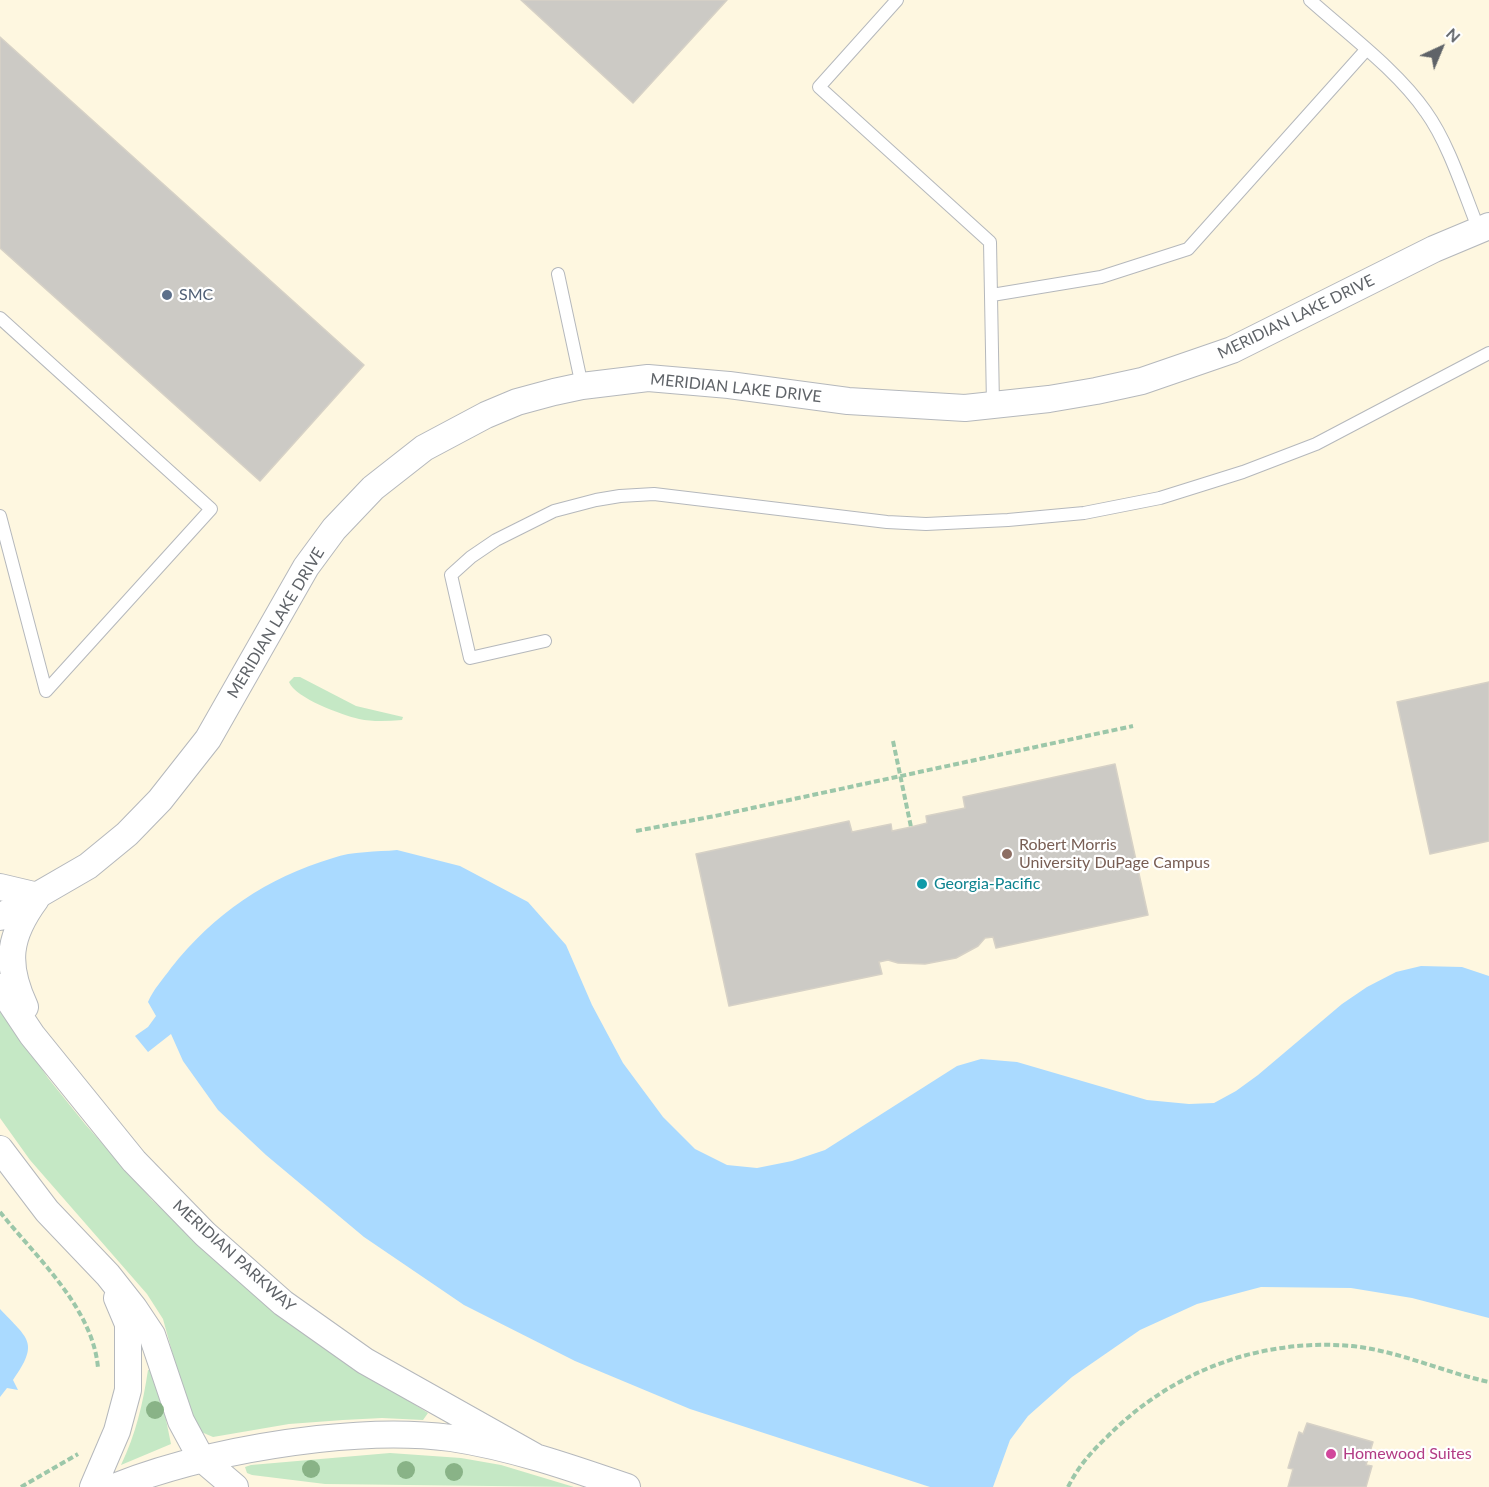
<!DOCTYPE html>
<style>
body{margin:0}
#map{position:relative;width:1489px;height:1487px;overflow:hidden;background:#f1efe8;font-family:Lato,sans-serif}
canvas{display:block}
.north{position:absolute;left:1411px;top:18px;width:60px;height:60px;-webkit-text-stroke:4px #fff;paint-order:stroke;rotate:44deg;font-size:16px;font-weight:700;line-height:24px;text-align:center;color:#5f6368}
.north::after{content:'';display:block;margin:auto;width:21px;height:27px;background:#5f6368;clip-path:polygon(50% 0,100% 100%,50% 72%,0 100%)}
</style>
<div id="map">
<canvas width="1489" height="1487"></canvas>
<div class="north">N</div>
</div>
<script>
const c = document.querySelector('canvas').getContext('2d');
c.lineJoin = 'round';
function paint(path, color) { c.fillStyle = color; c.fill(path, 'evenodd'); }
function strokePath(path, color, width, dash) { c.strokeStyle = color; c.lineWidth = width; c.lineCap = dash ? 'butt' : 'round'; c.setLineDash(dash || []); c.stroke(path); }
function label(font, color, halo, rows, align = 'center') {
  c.font = font + ' Lato,sans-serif'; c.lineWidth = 4.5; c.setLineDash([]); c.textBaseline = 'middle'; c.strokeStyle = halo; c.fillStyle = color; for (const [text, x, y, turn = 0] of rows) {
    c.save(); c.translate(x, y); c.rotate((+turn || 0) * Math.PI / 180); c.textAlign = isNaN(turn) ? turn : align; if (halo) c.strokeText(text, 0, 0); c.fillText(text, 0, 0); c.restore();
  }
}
paint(new Path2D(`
 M0 0H1489V1487H0Z`), '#fef7e0');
paint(new Path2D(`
 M294 677H300L356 706 403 717 402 720C388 721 373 722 359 719 342 715 295 698 289 682Z
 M0 1006 48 1078 85 1124 152 1200 212 1255 345 1361 428 1413 423 1420 382 1418 343 1420 289 1424 213 1437 199 1431 187 1406 163 1319 147 1294 30 1160 0 1118Z
 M148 1370 156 1371 171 1444 121 1465C136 1434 143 1403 148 1370Z
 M390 1453 461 1458 501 1465 574 1487 325 1484 252 1475 247 1473 245 1467 251 1465Z`), '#c5e8c5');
paint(new Path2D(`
 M397 850 460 866 528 902 566 945 592 1005 623 1063 663 1117 695 1149 727 1165 757 1168 792 1161 825 1150 957 1066 981 1059 1017 1062 1147 1100 1189 1104 1214 1103 1236 1091 1258 1075 1342 1004 1367 987 1396 972 1421 966 1462 967 1489 976V1318L1412 1298 1351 1288 1261 1287 1197 1304 1140 1330 1072 1377 1028 1416 1010 1440 993 1487H930L690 1409 575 1361 464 1305 364 1237 266 1155 218 1110 183 1061 171 1034 148 1052 135 1036 148 1027 156 1016 148 1002C153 990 163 979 171 968 214 914 266 878 333 858 352 851 377 852 397 850Z
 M0 1309C28 1339 40 1342 13 1380L18 1390 7 1388 0 1397Z`), '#aadaff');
const building = new Path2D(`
 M521 0H727L633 103Z
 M0 37 364 365 260 481 0 248Z
 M1489 682V841L1430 854 1397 702Z
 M1115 764 1148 915 996 948 993 937 985 938 978 946 956 958 925 964 898 963 888 960 879 962 882 974 729 1006 696 854 849 821 852 832 891 824 892 831 911 827 927 823 926 816 965 808 963 797Z
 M1307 1423 1373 1442 1366 1465 1372 1466 1366 1487H1288L1293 1469 1288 1468 1299 1432 1303 1434Z`);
paint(building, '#cccac5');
strokePath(building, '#d6d1c6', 1.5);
const lane = new Path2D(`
 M897 0 819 87 990 242 993 405
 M1310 0C1348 34 1398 71 1426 112 1449 144 1464 193 1479 230
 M558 274 582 386
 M992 295 1101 277 1188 249 1366 50
 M0 318 211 509 46 691 0 516
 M545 641 470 658 451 575 471 557 496 540 554 511 596 500 620 496 654 494 887 522 926 524 1008 520 1084 513 1160 498 1243 472 1316 444 1489 353`);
const street = new Path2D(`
 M0 887 38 896
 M0 917 88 866 127 834 160 800 208 739 286 602 306 567 334 529 373 488 424 448 486 415 517 402 554 392 582 386 648 378 729 385 848 401 965 408 1049 399 1096 391 1142 381 1232 350 1434 249 1489 226
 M0 987 32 1035 134 1161 205 1234 283 1303 365 1361 534 1456
 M25 1007C5 964 8 937 36 899
 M0 1149 47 1211 108 1275 134 1308 152 1335 181 1421 201 1458 235 1487
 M93 1487 117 1431 128 1390V1324L117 1298
 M114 1487C180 1461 248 1447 318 1439 362 1434 407 1432 451 1438 511 1447 569 1467 627 1487`);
strokePath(lane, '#b5b8bc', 14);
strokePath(street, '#b5b8bc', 28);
strokePath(new Path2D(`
 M893 741 911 827
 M636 831 715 816 1133 726
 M0 1212C36 1257 93 1308 98 1368
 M21 1487 78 1454
 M1068 1487C1078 1467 1091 1452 1107 1437 1172 1371 1260 1338 1352 1346 1399 1351 1443 1372 1489 1382`), '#9cc7a9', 4, [6, 3]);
strokePath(lane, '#fff', 12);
strokePath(street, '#fff', 26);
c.fillStyle = '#89b387';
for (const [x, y] of [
 [155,1410],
 [311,1469],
 [406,1470],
 [454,1472]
]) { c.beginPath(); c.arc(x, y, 9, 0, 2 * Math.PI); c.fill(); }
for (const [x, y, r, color] of [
 [167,295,6,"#5c6f8a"],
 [1007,854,6,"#8d6e63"],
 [922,884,6,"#0f9aa8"],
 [1331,1454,6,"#d1479c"]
]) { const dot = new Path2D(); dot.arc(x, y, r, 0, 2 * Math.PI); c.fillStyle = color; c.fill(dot); strokePath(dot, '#fff', 2); }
label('16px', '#4e5e75', '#fff', [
 ["SMC",179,295]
], 'left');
label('16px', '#5f6368', '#fff', [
 ["MERIDIAN LAKE DRIVE",1296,317,-26],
 ["MERIDIAN LAKE DRIVE",736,388,6],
 ["MERIDIAN LAKE DRIVE",276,623,-59],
 ["MERIDIAN PARKWAY",234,1256,42]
]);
label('16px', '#785e54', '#fff', [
 ["Robert Morris",1019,845],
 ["University DuPage Campus",1019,863]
], 'left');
label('16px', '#0d838f', '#fff', [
 ["Georgia-Pacific",934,884]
], 'left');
label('16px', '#b23c85', '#fff', [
 ["Homewood Suites",1343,1454]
], 'left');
</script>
